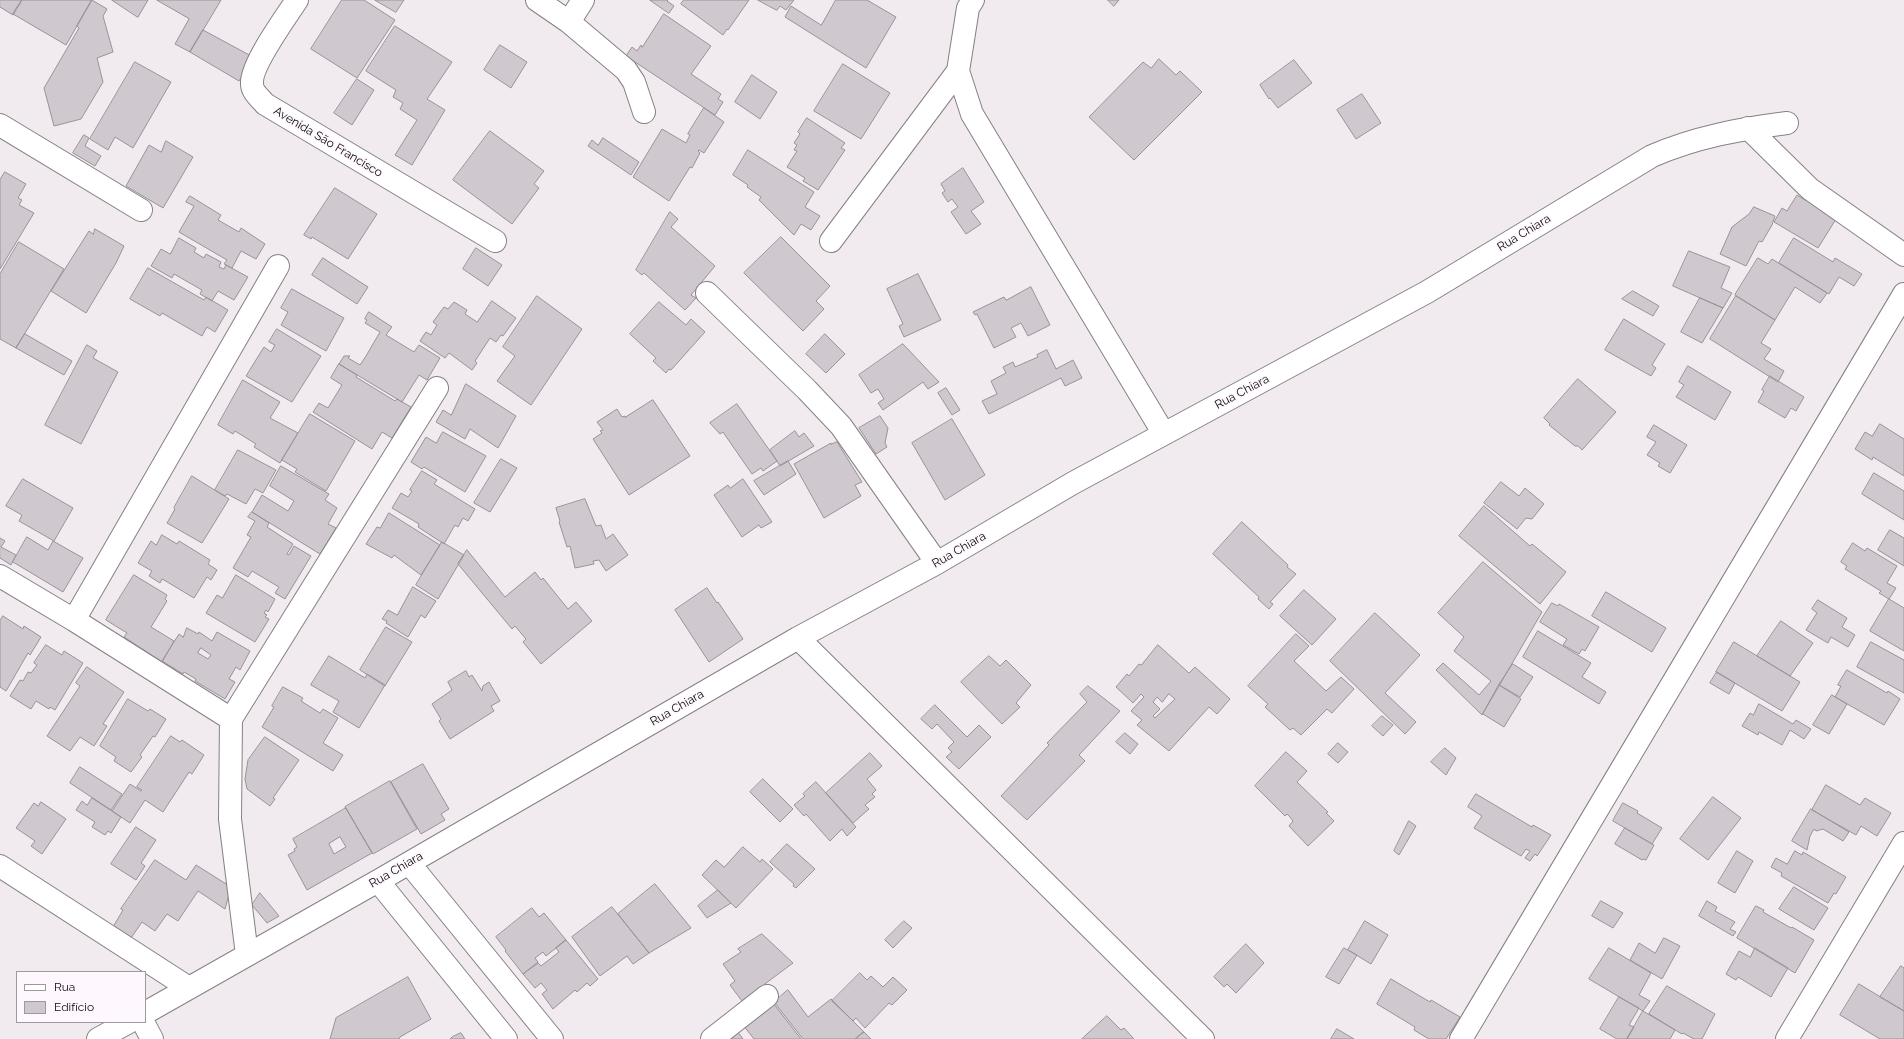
<!DOCTYPE html>
<meta charset="utf-8">
<style>
body{margin:0}
#map{position:relative;width:1904px;height:1039px;overflow:hidden;background:#f1eaef;font-family:Raleway,sans-serif}
canvas{display:block}
.legend{position:absolute;left:16px;top:971px;width:130px;height:52px;box-sizing:border-box;background:#fef7fd;border:1px solid #9e999d;margin:0;padding:5px 7px;list-style:none;font-size:12px;color:#0e0c0e}
.legend li{display:flex;align-items:center;gap:8px;height:20px}
.legend b{width:20px;border:1px solid #9e999d}
</style>
<div id="map">
<canvas width="1904" height="1039"></canvas>
<ul class="legend">
<li><b style="height:5px;background:#fff"></b>Rua</li>
<li><b style="height:11px;background:#cfc8ce"></b>Edifício</li>
</ul>
</div>
<script>
const c = document.querySelector('canvas').getContext('2d');
c.lineJoin = 'round';
function paint(path, color) { c.fillStyle = color; c.fill(path, 'evenodd'); }
function strokePath(path, color, width, dash) { c.strokeStyle = color; c.lineWidth = width; c.lineCap = dash ? 'butt' : 'round'; c.setLineDash(dash || []); c.stroke(path); }
function label(font, color, halo, rows, align = 'center') {
  c.font = font + ' Raleway,sans-serif'; c.lineWidth = 3.5; c.setLineDash([]); c.textBaseline = 'middle'; c.strokeStyle = halo; c.fillStyle = color; for (const [text, x, y, turn = 0] of rows) {
    c.save(); c.translate(x, y); c.rotate((+turn || 0) * Math.PI / 180); c.textAlign = isNaN(turn) ? turn : align; if (halo) c.strokeText(text, 0, 0); c.fillText(text, 0, 0); c.restore();
  }
}
const building = new Path2D(`
 M0 0H22L13 15 0 7Z
 M22 0H92L66 45 13 14Z
 M92 0 107 9 103 16 113 52 97 58 103 82 81 119 54 126 44 88 79 28 77 26Z
 M112 0H148L138 17Z
 M157 0H221L190 52 175 44 189 19Z
 M342 0H364L395 20 357 78 311 49Z
 M375 0H404L396 12Z
 M650 0H668L667 1 674 6 669 13Z
 M684 0H749L728 30 727 29 723 35 681 4Z
 M758 0H794L786 10 780 6 777 10Z
 M836 0H867L896 17 866 68 785 17 791 6 821 25Z
 M1108 0H1119L1114 6Z
 M664 14 711 46 691 74 721 94 718 99 723 102 715 115 626 56 632 47 637 51 641 45 642 47Z
 M395 26 452 62 427 99 445 110 412 165 395 155 417 120 400 109 403 103 393 97 396 90 366 71Z
 M203 30 253 57 239 81 190 52Z
 M500 45 527 62 511 88 484 70Z
 M1159 59 1176 75 1180 71 1202 92 1134 160 1089 117 1143 62 1151 68Z
 M1294 60 1312 83 1278 108 1270 98 1269 99 1260 85Z
 M135 62 171 82 133 148 115 137 108 150 90 139Z
 M843 64 890 93 861 139 814 111Z
 M752 75 777 92 760 119 735 102Z
 M357 79 374 90 352 125 334 113Z
 M1362 94 1381 123 1356 139 1337 110Z
 M704 108 724 122 704 153 699 150 698 151 700 153 692 168 690 167 669 201 633 177 662 129 686 143 690 135 688 134Z
 M807 118 845 143 841 148 845 150 818 190 803 181 805 178 787 167 797 151 794 150 797 145 794 143 800 134 798 132Z
 M490 131 544 171 534 184 539 188 512 224 453 180Z
 M84 135 89 138 85 146 101 156 95 166 73 153Z
 M603 138 639 162 631 175 588 146 592 140 598 145Z
 M166 141 193 157 163 208 126 186 149 145 161 152Z
 M748 150 814 192 805 207 820 216 811 230 801 224 794 235 759 200 761 197 747 187 748 185 733 175Z
 M963 168 984 202 971 211 981 224 966 234 951 212 958 207 952 199 948 202 942 193 945 191 941 184Z
 M5 172 26 184 18 198 22 200 19 205 34 213 0 269V180Z
 M335 188 377 214 348 259 312 237 311 239 304 235Z
 M1812 189 1836 219 1818 248 1774 222 1782 208 1787 211 1797 195 1805 200Z
 M190 196 221 215 218 220 239 232 241 228 265 244 256 259 241 251 232 268 224 264 227 260 179 232 194 206 186 202Z
 M1754 207 1775 216 1772 225 1762 242 1759 241 1746 266 1720 254 1732 227 1749 214Z
 M670 212 678 219 671 227 715 266 691 295 696 298 685 310 644 273 642 275 636 270Z
 M95 229 124 246 116 263 86 313 51 291 89 231 93 234Z
 M781 237 830 286 816 301 824 309 803 331 744 273Z
 M179 238 196 248 194 252 204 258 206 254 221 262 219 267 224 269 226 265 248 277 234 300 218 291 212 301 200 294 202 290 174 274 172 278 151 266 161 249 170 254Z
 M1794 238 1833 262 1835 258 1862 274 1854 286 1839 277 1829 294 1779 263Z
 M19 242 64 269 16 348 0 339V274Z
 M476 248 502 265 488 286 463 269Z
 M1689 251 1730 267 1721 288 1732 293 1723 308 1673 286Z
 M323 258 368 287 357 304 312 275Z
 M1758 258 1768 264 1772 259 1827 293 1820 303 1795 287 1775 320 1735 295Z
 M148 268 204 300 206 297 228 310 215 332 207 327 202 336 162 313 160 316 130 299Z
 M918 274 941 320 904 337 899 326 903 324 887 289Z
 M1031 287 1050 325 1028 336 1021 323 1011 328 1016 337 994 348 977 314 975 315 973 312 1004 297 1006 300Z
 M292 289 344 318 326 351 281 325 288 312 281 308Z
 M1633 291 1659 306 1653 316 1622 299Z
 M537 296 582 329 531 405 497 381 515 356 503 347Z
 M1736 296 1775 320 1761 343 1771 349 1764 359 1784 371 1778 382 1710 339Z
 M1700 298 1723 308 1702 343 1681 332Z
 M492 301 516 318 503 336 501 335 496 342 490 338 475 361 477 363 472 370 449 353 445 358 420 341 426 332 431 335 437 325 433 322 444 307 448 309 454 302 467 310 465 314 477 322Z
 M659 302 686 325 691 319 705 332 671 370 669 369 666 373 653 361 656 358 630 334Z
 M369 312 392 327 386 335 414 352 419 345 440 358 427 380 419 375 402 402 339 364 344 356H350L348 358 360 365 366 356 380 332 365 323 367 320 365 319Z
 M1624 319 1665 344 1652 365 1656 368 1651 376 1605 350Z
 M277 329 321 356 292 402 246 376 264 347 271 352 275 345 269 342Z
 M25 334 72 361 64 375 16 348Z
 M825 334 845 354 826 373 806 354Z
 M903 344 939 382 928 389 923 382 883 410 878 403 884 399 878 389 871 393 859 375Z
 M87 345 97 351 93 358 118 372 81 444 45 425Z
 M1047 350 1056 369 1073 360 1082 378 1065 386 1061 378 989 414 982 401 997 394 991 381 1006 373 1003 367 1013 362 1015 367 1038 357 1037 355Z
 M339 364 357 375 356 377 395 401 397 399 411 407 392 438 382 432 372 449 313 412 319 403 328 408 342 385 331 378Z
 M1688 366 1731 392 1715 420 1676 397 1684 385 1679 382Z
 M1770 376 1804 397 1796 411 1791 408 1785 418 1758 402 1764 391 1762 390Z
 M1578 379 1616 412 1582 450 1578 446H1575L1549 425 1550 424 1544 418Z
 M243 380 280 402 270 418 298 433 280 463 254 447 256 444 235 431 233 434 218 425Z
 M466 384 516 416 498 448 470 429 465 439 436 422 443 410 451 415Z
 M946 388 960 410 952 415 938 393Z
 M653 400 690 456 629 495 593 439 602 433 600 431 603 430 597 422 617 409 622 417 625 416V417Z
 M737 404 777 461 763 471 761 468 752 474 723 432 720 434 710 423Z
 M310 414 355 441 326 491 295 472 297 469 282 460Z
 M880 416 888 428 885 443 887 447 876 454 859 428Z
 M952 419 985 475 945 500 912 443Z
 M1880 424 1904 439V476L1873 457 1872 460 1855 449 1865 432 1872 436Z
 M1654 425 1687 445 1670 473 1658 466 1660 463 1647 455 1656 442 1647 437Z
 M795 431 799 437 804 433 814 446 780 466 770 450Z
 M443 432 486 456 465 492 424 467 422 469 411 462 426 437 436 443Z
 M837 442 862 482 855 485 861 496 824 518 794 464 831 443V444Z
 M238 450 276 470 263 493 255 489 246 504 227 494 225 496 215 490Z
 M501 459 517 468 490 512 474 503Z
 M788 461 796 474 764 495 754 481Z
 M281 466 329 494 325 500 337 508 328 524 336 528 320 554 252 512 262 495 288 511 294 501 270 486Z
 M422 471 437 480 434 484 475 509 468 521 463 518 458 527 455 525 444 544 418 527 419 524 392 508 401 493 408 497 412 491 410 490Z
 M1874 473 1904 491V520L1862 494Z
 M192 476 229 499 202 543 167 523 175 509 174 508Z
 M23 479 73 508 54 541 19 521 22 515 6 506Z
 M743 479 772 522 761 528 759 525 742 537 714 495 728 485 730 488Z
 M1501 482 1519 496 1525 488 1544 504 1532 519 1526 518 1517 529 1484 503Z
 M585 499 596 526 601 525 606 539 613 534 628 555 606 571 599 560 593 561 594 564 575 568 570 546 567 547 559 522 560 521 556 508Z
 M1484 506 1530 546 1532 544 1566 572 1540 604 1459 536Z
 M252 512 269 523 267 527 293 544 287 554 289 555 294 546 311 556 285 599 275 593 279 587 252 571 248 577 233 568 251 537 247 535 255 521 248 517Z
 M389 513 440 545 421 575 394 555 392 558 366 544 377 527 380 528Z
 M1242 522 1288 565 1287 567 1296 574 1270 602 1273 604 1269 609 1258 599 1259 597 1213 554Z
 M1890 530 1904 538V566L1878 550Z
 M162 535 177 544 179 541 210 560 208 564 217 570 211 580 207 577 194 598 164 580 162 579 160 583 149 576 152 571 138 563 151 541 156 545Z
 M27 537 48 550 53 541 83 558 63 592 13 562Z
 M0 538 5 541 1 547 16 555 11 565 0 558Z
 M442 542 464 555 438 599 416 585Z
 M1853 543 1865 551 1867 548 1897 566 1887 583 1896 588 1889 599 1879 593 1881 591 1845 569 1847 566 1841 562Z
 M467 550 505 597 535 572 541 580 543 578 568 609 576 602 592 621 541 664 523 642 526 639 515 626 512 629 458 564Z
 M1483 562 1542 612 1482 715 1436 670 1443 663 1479 695 1491 681 1454 651 1464 637 1438 613Z
 M134 575 167 595 165 599 167 601 151 627 174 641 162 662 124 637 127 633 106 620Z
 M236 575 275 599 268 612 266 610 264 613 267 615 265 617 269 619 255 642 206 613 217 595 222 598Z
 M413 587 436 601 425 618 421 615 408 637 386 623 387 621 382 619 388 610 397 615Z
 M707 588 717 603 718 602 743 639 709 662 675 610Z
 M1304 590 1336 619 1312 645 1280 616Z
 M1606 592 1666 628 1652 652 1592 616Z
 M1889 599 1904 608V651L1870 631Z
 M1818 600 1847 618 1842 627 1855 635 1848 647 1831 637 1828 643 1806 630 1817 613 1812 609Z
 M1552 603 1558 606 1559 604 1599 627 1585 651 1582 649 1579 654 1563 645 1567 639 1540 622Z
 M1375 613 1420 655 1385 693 1416 722 1405 734 1330 661Z
 M3 616 23 629 24 626 41 637 30 655 28 653 6 691 0 687V621Z
 M1781 621 1813 643 1790 676 1757 656Z
 M386 627 412 642 385 686 360 670Z
 M187 628 198 634 199 632 212 641 217 632 250 651 240 670 236 667 229 679 235 682 225 699 195 681 196 679 184 672 183 674 162 661 179 634 183 637ZM201 648 211 655 208 659 198 653Z
 M1538 631 1591 663 1582 677 1606 692 1599 704 1523 657Z
 M1296 634 1309 646 1294 661 1326 691 1341 677 1354 689 1332 713 1327 709 1301 735 1293 728 1290 730 1265 707 1268 704 1248 686Z
 M1734 642 1800 682 1782 711 1716 672Z
 M1871 642 1904 660V693L1857 667Z
 M46 645 62 655 64 651 83 663 55 710 50 707 49 709 36 701 31 709 10 696 20 680 23 681 28 672 31 673 37 665 34 663Z
 M1158 645 1189 673 1195 667 1230 699 1217 714 1209 707 1169 751 1137 725 1142 720 1131 711 1144 697 1141 694 1133 703 1116 687 1127 674 1129 676 1139 664 1141 665ZM1169 694 1175 699 1155 718 1153 716 1160 709 1153 702 1157 697 1162 702Z
 M329 656 365 678 367 674 385 685 359 728 333 712 339 701 311 685Z
 M989 656 1000 666 1006 660 1031 685 1016 703 1020 707 1002 724 961 682Z
 M1513 664 1533 677 1520 697 1499 685Z
 M87 667 124 692 103 724 107 726 94 746 80 737 70 751 47 736 80 686 76 683Z
 M1847 670 1887 693 1888 691 1900 699 1884 725 1835 697 1841 686 1838 685Z
 M466 671 469 677 472 675 482 691 483 686 489 682 500 701 491 706 494 711 450 739 439 721 441 719 432 704 452 690 448 682Z
 M1717 672 1735 683 1729 694 1710 683Z
 M1499 685 1521 699 1504 727 1483 714Z
 M1088 686 1120 711 1079 755 1085 761 1027 820 1001 796 1049 745 1047 743 1087 702 1080 694Z
 M283 687 303 698 301 701 320 713 323 709 338 718 323 743 343 755 333 771 262 727 274 707 272 706Z
 M1832 695 1847 704 1829 734 1813 725Z
 M128 699 148 711 150 709 166 719 155 737 153 736 140 755 142 757 131 772 114 761 116 757 100 746Z
 M1759 704 1793 724 1796 720 1811 729 1804 739 1790 730 1782 745 1759 732 1758 735 1742 726 1750 713 1753 715Z
 M935 705 967 737 979 725 991 737 959 769 946 757 952 752 948 748 954 742 937 724 932 729 921 719Z
 M1382 716 1393 725 1383 736 1372 726Z
 M1125 733 1138 744 1130 754 1116 742Z
 M171 736 180 742 182 740 204 755 192 774 189 772 163 812 145 800 130 823 112 811 130 784 141 791 142 790 137 787Z
 M265 737 299 760 273 798 275 799 270 806 247 789 245 779 248 760Z
 M1338 743 1348 752 1338 763 1328 754Z
 M1445 748 1456 758 1446 775 1431 762Z
 M1286 752 1307 771 1297 782 1328 812 1326 813 1334 821 1308 846 1289 826 1293 821 1290 817 1287 814 1285 816 1255 786Z
 M870 753 882 766 867 779 876 790 872 794 875 797 865 805 869 809 853 823 826 793Z
 M423 764 449 809 441 814 445 820 421 834 391 782Z
 M80 767 122 794 111 810 70 783Z
 M763 779 793 809 780 822 750 792Z
 M390 781 417 829 373 854 345 807Z
 M816 782 856 827 847 836 842 829 830 841 806 814 804 816 794 805 805 796 803 794Z
 M1826 785 1860 805 1865 798 1891 813 1877 836 1861 826 1856 835 1812 810Z
 M1476 794 1532 827 1533 825 1551 835 1537 856 1535 854 1530 861 1525 858 1530 851 1526 849 1521 856 1474 828 1482 816 1468 807Z
 M1713 797 1741 818 1708 860 1680 839Z
 M92 798 121 817 111 833 108 831 105 835 92 827 95 822 76 810 82 801 87 805Z
 M41 802 66 819 42 854 31 846 35 841 16 828 34 803 38 806Z
 M1623 803 1638 811 1637 813 1662 828 1652 844 1613 821Z
 M346 808 372 853 307 890 288 855 295 851 294 849 297 847 293 839ZM340 837 346 847 334 854 329 844Z
 M1811 809 1849 832 1843 841 1823 829 1816 831 1814 829 1810 836 1807 850 1792 841Z
 M1409 821 1416 826 1399 855 1394 851Z
 M136 827 156 840 141 863 145 866 136 880 111 864Z
 M1625 828 1654 845 1646 860 1643 859 1642 860 1615 844Z
 M787 844 815 869 796 888 793 886 794 884 770 862Z
 M743 847 760 862 762 859 773 869 736 908 702 875 716 860 724 867Z
 M1737 851 1753 861 1735 893 1718 883Z
 M1795 851 1802 855 1803 852 1846 877 1836 894 1834 893 1828 903 1781 876 1782 873 1771 867 1776 858 1787 864Z
 M155 860 186 880 196 865 231 887 225 909 198 891 178 921 167 914 155 931 142 922 131 938 113 927 123 910 121 909Z
 M655 884 691 928 649 953 618 914Z
 M1794 887 1828 908 1814 930 1779 909Z
 M718 890 731 903 707 918 698 906Z
 M260 893 279 916 267 923 252 905Z
 M1601 901 1623 913 1613 928 1592 916Z
 M1707 901 1717 907 1715 911 1735 922 1730 929 1736 932 1733 936 1699 916Z
 M1756 906 1764 910 1763 912 1791 928 1792 927 1814 940 1795 973 1737 938Z
 M612 907 649 953 633 964 627 956 600 976 572 937Z
 M532 908 539 917 544 913 566 940 546 956 543 952 535 958 538 962 523 974 505 951 506 950 496 937Z
 M904 921 912 928 893 948 885 940Z
 M1365 921 1388 935 1371 964 1348 950Z
 M762 934 793 963 742 1001 730 985 735 981 723 964 741 952 738 949Z
 M1664 938 1680 946 1662 979 1630 960 1639 943 1655 953Z
 M566 940 598 979 590 986 587 983 577 992 575 990 553 1009 542 994 547 990 541 983 535 988 523 974 538 963 541 966 559 952 556 948Z
 M1246 944 1264 963 1236 993 1227 984 1224 987 1214 977Z
 M1344 948 1357 955 1339 984 1326 977Z
 M1609 948 1651 973 1639 995 1650 1001 1643 1011 1589 979Z
 M1755 948 1788 968 1771 997 1738 977 1736 980 1726 974 1739 951 1750 957Z
 M1901 966 1904 968V1011L1880 997Z
 M860 973 867 980 871 976 883 987 893 977 907 990 892 1005 889 1003 865 1028 856 1018 853 1021 832 1001Z
 M408 977 431 1019 400 1037 399 1039H330L336 1018Z
 M1391 979 1430 1002 1431 1000 1460 1017 1446 1039H1429L1414 1030 1415 1027 1377 1004Z
 M1859 984 1904 1011V1039H1880L1840 1015Z
 M1667 986 1715 1014 1702 1039H1694L1683 1033 1682 1034 1649 1014Z
 M788 990 808 1017 831 999 864 1032 855 1039H803L774 1002Z
 M1619 997 1639 1008 1629 1025 1634 1027 1627 1039H1617L1600 1029Z
 M773 1003 801 1039H754L743 1025Z
 M1643 1011 1675 1030 1670 1039H1627Z
 M1107 1016 1121 1030 1124 1028 1134 1039H1082Z
 M1337 1029 1354 1039H1331Z
 M738 1032 743 1039H730Z
 M864 1032 871 1039H855L863 1032Z
 M461 1033 465 1039H450L452 1037Z`);
paint(building, '#cfc8ce');
strokePath(building, '#999297', 1);
const minor = new Path2D(`
 M297 0C286 17 250 66 252 84 252 92 260 98 265 104L495 241
 M537 0 569 22 583 0
 M973 0 968 8 958 71 972 114 1164 434
 M569 22 626 70 634 82 644 112
 M0 125 141 210
 M1748 128 1810 189 1904 255
 M831 241 958 71
 M707 293 807 390 841 426 937 563
 M0 576 74 620
 M798 638 1203 1039
 M231 719 74 620 278 266
 M409 863 552 1039
 M0 866 189 988
 M378 881 506 1039
 M247 955 230 819 231 719 437 388
 M145 1013 378 881 798 638 937 563 1073 483 1427 292 1652 156C1696 137 1740 129 1787 123
 M143 1022 152 1039
 M98 1039 129 1022
 M712 1039 767 996
 M1461 1039 1904 294
 M1787 1039 1904 843`);
strokePath(minor, '#868085', 24);
strokePath(minor, '#fff', 22);
label('12px', '#0e0c0e', '#fef7fd', [
 ["Avenida São Francisco",328,142,31],
 ["Rua Chiara",1524,233,-31],
 ["Rua Chiara",1242,392,-28],
 ["Rua Chiara",959,550,-30],
 ["Rua Chiara",677,708,-30],
 ["Rua Chiara",396,870,-30]
]);
</script>
